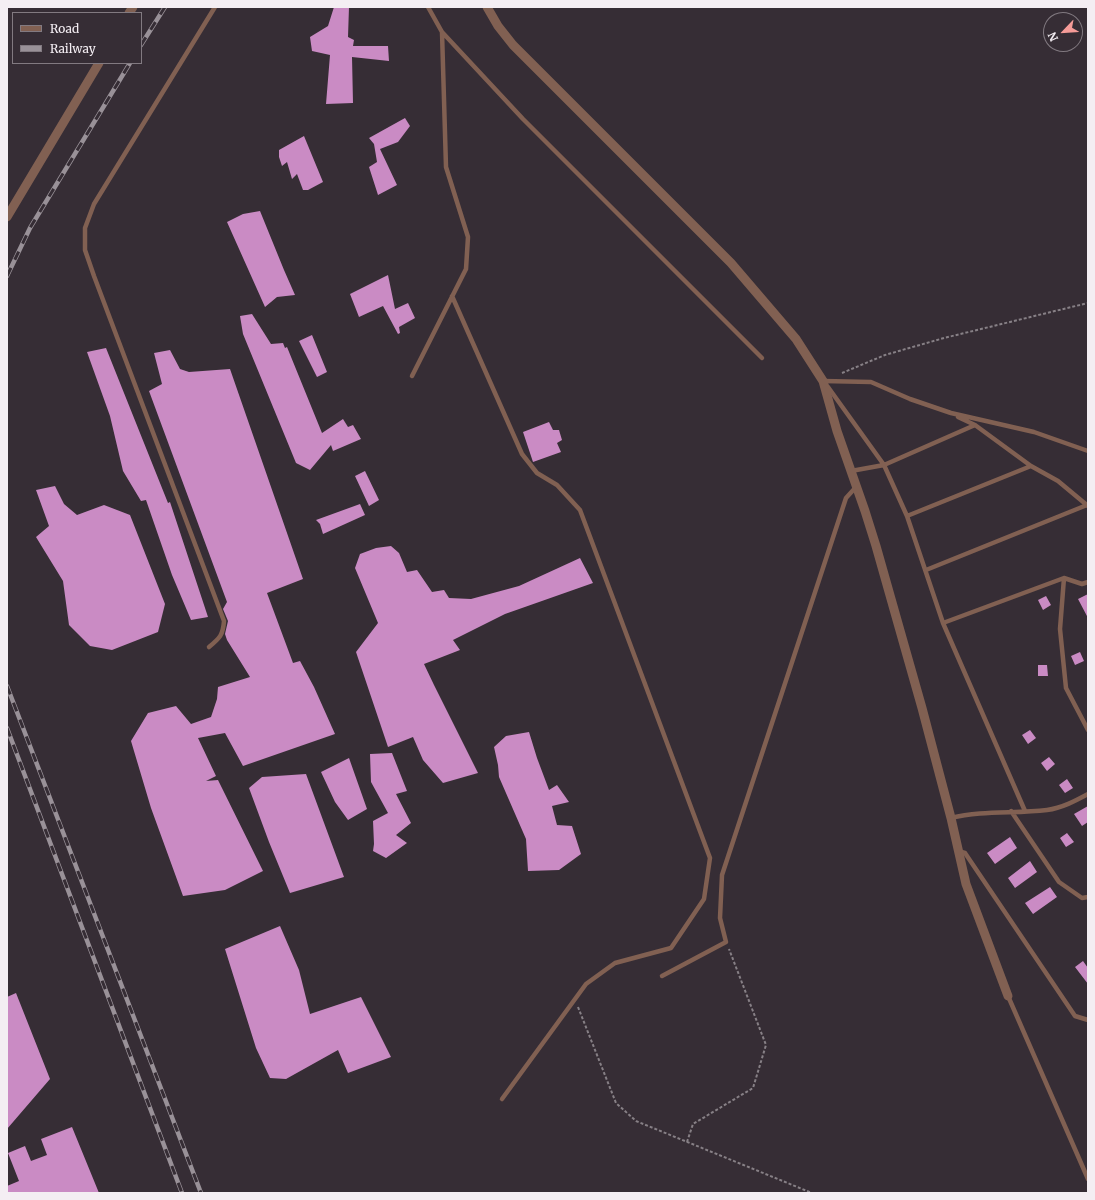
<!DOCTYPE html>
<style>
body{margin:0}
#map{position:relative;width:1095px;height:1200px;overflow:hidden;background:#362d35;font-family:Merriweather,serif}
canvas{display:block}
.frame{position:absolute;inset:0;border:8px solid #f4eef3;pointer-events:none}
.legend{position:absolute;left:12px;top:12px;width:130px;height:52px;box-sizing:border-box;background:#362d35;border:1px solid #827a81;margin:0;padding:5px 7px;list-style:none;font-size:12px;color:#f4eef3}
.legend li{display:flex;align-items:center;gap:8px;height:20px}
.legend b{width:20px;border:1px solid #827a81}
.north{position:absolute;left:1043px;top:12px;width:40px;height:40px;box-sizing:border-box;background:#362d35;border:1px solid #827a81;border-radius:50%;rotate:245deg;font-size:11px;font-weight:700;line-height:16px;text-align:center;color:#f4eef3}
.north::after{content:'';display:block;margin:auto;width:14px;height:18px;background:#f59b98;clip-path:polygon(50% 0,100% 100%,50% 72%,0 100%)}
</style>
<div id="map">
<canvas width="1095" height="1200"></canvas>
<div class="frame"></div>
<ul class="legend">
<li><b style="height:5px;background:#816052"></b>Road</li>
<li><b style="height:5px;background:#999198"></b>Railway</li>
</ul>
<div class="north">N</div>
</div>
<script>
const c = document.querySelector('canvas').getContext('2d');
c.lineJoin = 'round';
function paint(path, color) { c.fillStyle = color; c.fill(path, 'evenodd'); }
function strokePath(path, color, width, dash) { c.strokeStyle = color; c.lineWidth = width; c.lineCap = dash ? 'butt' : 'round'; c.setLineDash(dash || []); c.stroke(path); }
paint(new Path2D(`
 M334 7H349L348 37 354 40 353 46H388L389 61 352 57 353 103 326 104 330 55 312 51 310 37 328 26Z
 M405 118 410 126 398 142 380 149 397 185 378 195 369 167 377 162 374 144 369 138Z
 M304 136 323 182 308 190H303L297 174 292 179 287 162 282 166 279 157V150Z
 M260 211 284 270 295 295 277 297 265 307 227 222 243 214Z
 M388 275 395 309 408 303 415 318 399 327 400 333 398 334 383 306 359 317 350 294Z
 M252 314 271 344 283 343 285 348 287 347 322 433 343 419 348 427 353 425 361 439 333 451 331 445 310 470 296 463 243 334 240 316Z
 M312 335 327 372 317 377 299 341Z
 M106 348 168 503 170 502 208 617 191 620 172 575 146 500 141 501 123 471 110 416 87 352Z
 M170 350 180 369 189 372 230 369 303 579 267 593 293 663 300 661 314 687 335 734 243 766 225 733 198 738 216 776 206 781 218 780 263 871 225 890 183 896 151 808 131 741 148 713 176 706 191 724 211 717 217 699 218 687 250 677 227 640 225 634 228 621 223 609 227 602 149 391 162 384 154 353Z
 M549 422 553 430H559L562 440 557 443 561 452 533 462 523 432Z
 M365 471 379 500 369 506 355 476Z
 M55 486 64 504 77 515 104 505 130 515 165 604 158 632 112 650 90 646 69 625 63 581 36 537 49 526 36 490Z
 M360 504 365 515 323 534 320 524 316 520Z
 M391 546 399 553 407 572 417 570 432 592 444 590 449 598 471 599 519 586 580 558 593 583 505 614 453 640 460 650 424 664 434 685 478 773 443 783 423 760 413 737 388 747 356 652 378 623 355 568 360 554 376 548Z
 M1088 594V618L1078 599Z
 M1046 596 1051 605 1043 610 1038 600Z
 M1080 652 1084 661 1075 665 1071 656Z
 M1038 665H1047L1048 676H1038Z
 M1030 730 1036 738 1028 744 1022 735Z
 M529 732 537 758 549 790 557 785 569 802 552 806 557 825 572 826 581 854 559 870 528 871 526 839 499 777 498 765 494 747 506 736Z
 M392 753 407 791 396 794 411 823 396 835 407 843 386 858 373 851 374 844 373 821 388 813 371 782 370 754Z
 M1049 757 1055 764 1047 771 1041 763Z
 M349 758 367 809 348 820 335 802 321 772Z
 M306 774 344 877 290 893 269 842 249 788 262 777Z
 M1067 779 1073 788 1065 793 1059 785Z
 M1088 806V822L1082 826 1074 814Z
 M1067 833 1074 842 1066 847 1060 838Z
 M1010 837 1017 848 995 864 987 853Z
 M1030 861 1037 872 1015 888 1008 878Z
 M1050 887 1057 897 1033 914 1025 903Z
 M280 926 299 970 310 1014 361 997 391 1057 348 1073 338 1050 286 1079 270 1078 256 1048 225 949Z
 M1083 961 1088 968V984L1075 967Z
 M16 993 50 1079 7 1129V997Z
 M72 1127 99 1193H7V1186L19 1181 8 1153 25 1146 31 1161 47 1155 41 1139Z`), '#ca8bc4');
strokePath(new Path2D(`
 M842 373 885 355 944 338 1088 303
 M578 1007 616 1103 636 1121 812 1193
 M687 1142 693 1124 753 1088 766 1045 729 949`), '#878086', 2, [3, 2]);
strokePath(new Path2D(`
 M428 7 442 32 523 119 762 358
 M452 296 522 454 537 473 557 485 580 510 710 858 704 899 671 948 615 963 586 984 502 1099
 M412 376 466 269 468 237 446 167 442 32
 M823 381 871 382 910 399 951 413 1034 432 1088 451
 M828 387 884 465 907 516 943 623 1025 811
 M958 417 975 425 1031 466 1058 481 1088 506
 M851 471 884 465 975 425
 M907 516 1031 466
 M926 570 1087 505
 M1064 578 1060 629 1066 688 1088 730
 M943 623 1064 578 1082 584 1088 582
 M209 647C220 638 223 635 224 621L94 276 85 250V228L94 204 215 7
 M1011 811 1059 882 1082 898 1088 897
 M951 818C983 810 1015 814 1047 810 1062 808 1075 801 1088 794
 M958 851 965 853 1075 1016 1088 1020
 M662 976 726 942 720 918 722 875 846 498 856 487
 M1008 996 1088 1179`), '#816052', 4.5);
strokePath(new Path2D(`
 M487 7 498 26 513 45 731 263 796 339 823 381 837 431 865 511 876 546 922 708 951 818 966 884 1008 996
 M129 13 133 7
 M7 217 99 63`), '#816052', 9);
const rail = new Path2D(`
 M141 45 165 7
 M7 276 30 228 130 63
 M7 686 201 1193
 M7 728 182 1193`);
strokePath(rail, '#999198', 4.5);
strokePath(rail, '#362d35', 3, [9]);
</script>
